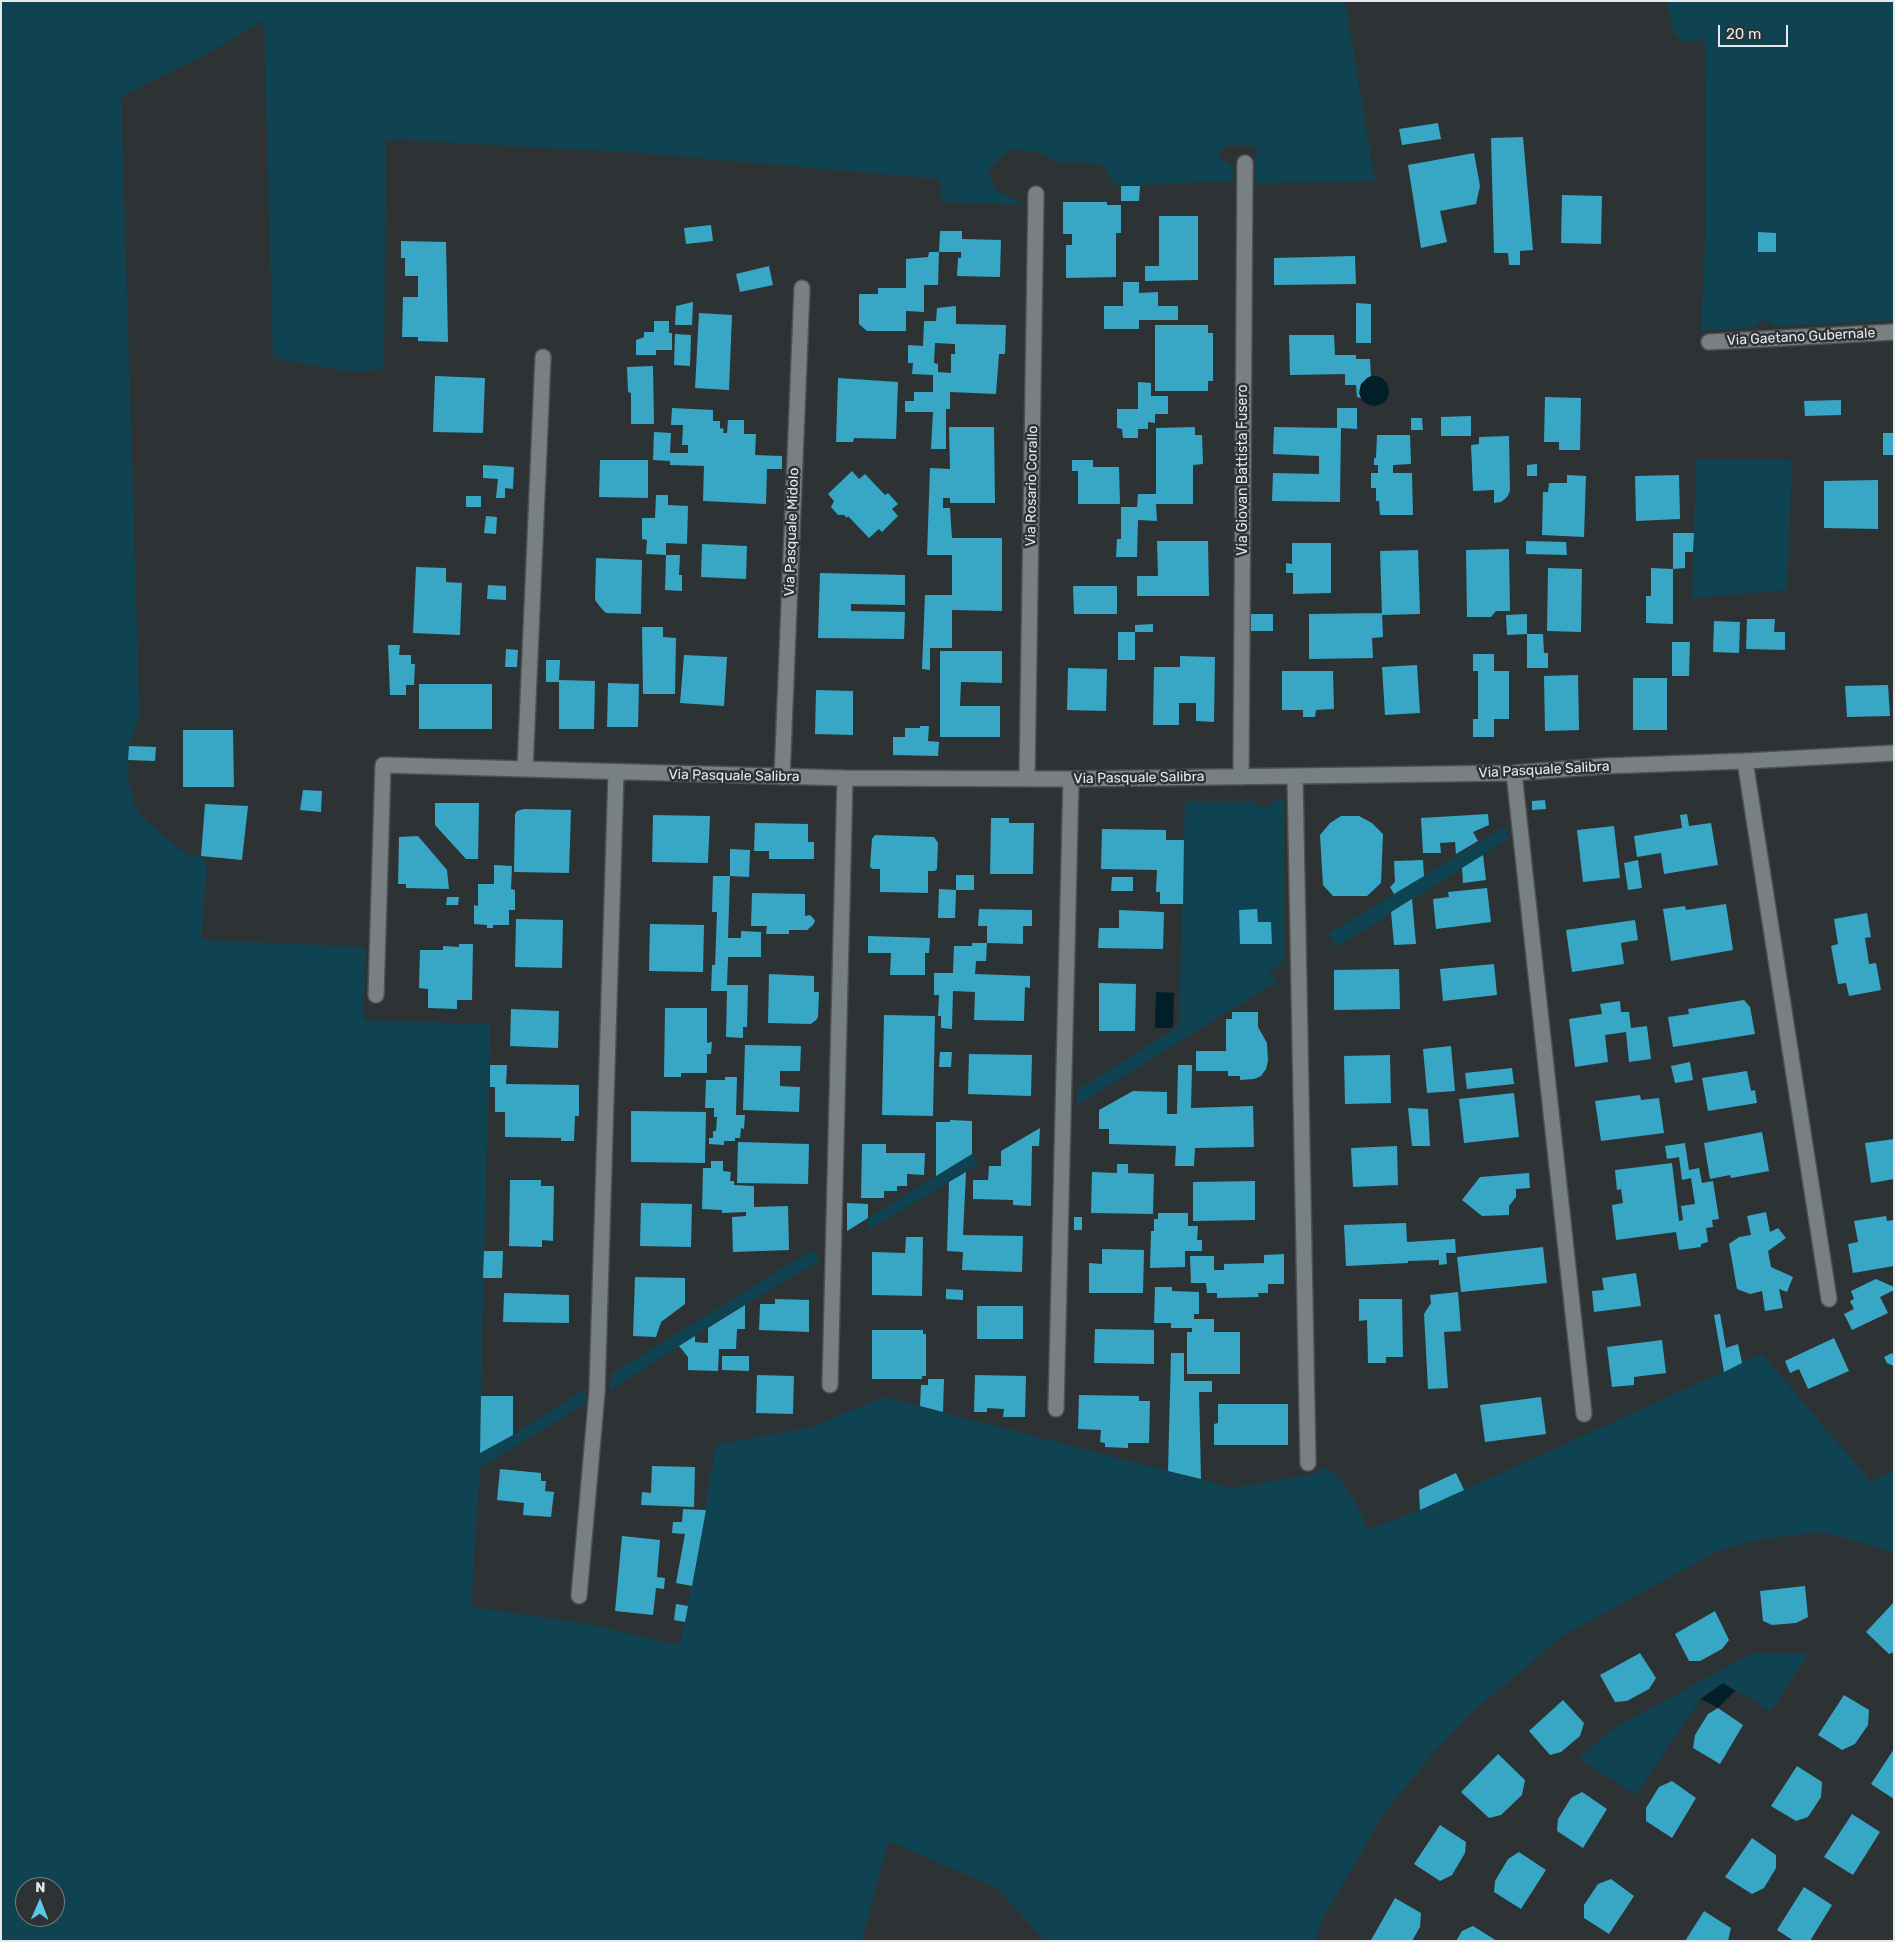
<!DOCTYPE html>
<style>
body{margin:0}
#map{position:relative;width:1895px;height:1942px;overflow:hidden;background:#2d3335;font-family:Rubik,sans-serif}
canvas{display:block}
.frame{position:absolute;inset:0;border:2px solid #e5e9eb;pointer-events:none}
.north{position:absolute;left:15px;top:1877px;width:50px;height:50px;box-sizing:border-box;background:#2d3335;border:1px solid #777c7e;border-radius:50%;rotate:1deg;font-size:14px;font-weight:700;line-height:20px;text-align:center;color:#e5e9eb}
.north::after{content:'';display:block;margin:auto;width:18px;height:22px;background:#5bc8e7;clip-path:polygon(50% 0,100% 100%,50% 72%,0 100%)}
.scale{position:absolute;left:1718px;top:25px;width:70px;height:22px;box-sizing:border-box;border:2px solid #e5e9eb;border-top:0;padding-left:6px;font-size:15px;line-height:18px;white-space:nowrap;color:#e5e9eb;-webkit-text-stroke:4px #2d3335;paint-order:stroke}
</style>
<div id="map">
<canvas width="1895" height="1942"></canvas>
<div class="frame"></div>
<div class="north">N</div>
<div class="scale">20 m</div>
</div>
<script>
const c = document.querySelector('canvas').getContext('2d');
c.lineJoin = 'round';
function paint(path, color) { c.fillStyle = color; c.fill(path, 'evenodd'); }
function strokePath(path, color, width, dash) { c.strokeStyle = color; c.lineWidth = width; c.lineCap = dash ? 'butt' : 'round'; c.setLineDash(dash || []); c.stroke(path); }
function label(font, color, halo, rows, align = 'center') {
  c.font = font + ' Rubik,sans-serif'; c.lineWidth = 5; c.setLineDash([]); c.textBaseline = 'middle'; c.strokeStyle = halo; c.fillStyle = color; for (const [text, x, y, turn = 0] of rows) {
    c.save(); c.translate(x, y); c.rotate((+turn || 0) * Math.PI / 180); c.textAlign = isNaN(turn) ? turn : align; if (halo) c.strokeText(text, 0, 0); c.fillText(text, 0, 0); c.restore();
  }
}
paint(new Path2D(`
 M1 1H1345L1375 182 1255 183V146H1225L1217 155 1234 168 1233 181 1117 186 1100 163 1054 162 1039 152 1010 150 988 169 995 189 1024 205 941 202 940 179 642 153 386 139 384 369 352 372 273 358 264 20 207 54 121 96 139 698 140 713 129 746 128 777 135 806 146 821 188 856H201L207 867 201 940 366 947 363 1020 490 1024 482 1338 480 1453 513 1435 586 1388 585 1404 480 1468 471 1607 588 1624 677 1645 681 1640 685 1622 716 1445 817 1426 841 1414 884 1397 1233 1488 1322 1472V1467C1343 1472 1359 1511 1368 1529L1420 1510 1762 1354 1871 1482 1894 1471V1552L1822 1532 1760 1539 1718 1551 1564 1635 1471 1713 1435 1751 1385 1812 1323 1918 1316 1941H1045L997 1888 888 1841 862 1941H1ZM25 1887H55V1917H25Z
 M1667 1H1894V320L1774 326 1770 321H1760L1756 327 1701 331 1706 222 1705 40 1684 42 1673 31Z
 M1696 459 1792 460 1787 590 1692 598Z
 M1284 800V962L1268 972 1278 981 1077 1105V1090L1179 1026 1185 801H1254L1259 808H1269L1273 801Z
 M1506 826 1508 839 1337 947 1328 934Z
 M972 1154 978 1165 868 1230V1218Z
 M811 1251 821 1260 719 1320 610 1391 611 1374Z
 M1752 1653 1808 1654 1771 1711 1723 1683 1701 1698 1636 1795 1579 1759 1611 1730Z`), '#104351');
paint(new Path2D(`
 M1359 391a15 15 0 1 1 30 0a15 15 0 1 1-30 0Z
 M1156 992 1174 993 1173 1028H1155Z
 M1723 1683 1735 1691 1718 1708 1701 1699Z`), '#001f28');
paint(new Path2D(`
 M1438 123 1441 139 1402 145 1399 129Z
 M1523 137 1533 250 1520 251V265H1509L1508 253H1494L1491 138Z
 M1474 153 1480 186 1476 204 1440 211 1447 242 1421 248 1408 165Z
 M1121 186H1140L1139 201H1121Z
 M1562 195 1602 196 1601 244 1561 243Z
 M1063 202H1107V205H1121V233H1116V277L1066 278V245H1072V234H1063Z
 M1159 216H1198V280L1145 281V266H1159Z
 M711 225 713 241 686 244 684 228Z
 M940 231H962V239L1001 240 1000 277 957 276 958 258H961V252H939Z
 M1758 232 1776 233V252H1758Z
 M401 241 446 242 448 342 418 341V337H402L403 297H418V276H405V258H401Z
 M929 252H939L938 285H924V312L906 311V331H867L859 324V294H878V288H906V259L928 257Z
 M1355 256 1356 284 1274 285V258Z
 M769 266 773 285 740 292 736 274Z
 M1123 282H1139V293L1158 292V306H1178V320H1139V329H1104V306H1123Z
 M693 302 692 325H675L676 306Z
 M1356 303 1371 304V343H1356Z
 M956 306V324L1006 325 1005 354H999L996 394 950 392V409H946V449H931L933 412H905V401H914V392H933V375L912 374 913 363H908V345L923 346 924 321H936L937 308ZM935 343 955 344V354H951V373L938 372V364L934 363Z
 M699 313 732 315 729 390 695 388Z
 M654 321H669V333H672V350H656V355H636V340L644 337V332H654Z
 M1155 325H1208V333H1213V381H1208V391H1155Z
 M675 334 691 335 690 366 674 365Z
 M1289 335H1334L1335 355H1356V359H1370L1371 376 1367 378 1361 384 1359 393 1361 398 1357 397 1356 385H1345V374L1290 375Z
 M653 366 654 424H631V393L628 392 627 367Z
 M435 376 485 378 483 433 433 432Z
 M838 378 898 382 896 439 854 438 853 442H836Z
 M1138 382 1151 383V396H1168V414H1155V423L1148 422V429H1138V438H1123L1122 429 1117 428V409H1138Z
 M1545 397 1581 398 1580 450H1559V442H1544Z
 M1841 400V415L1805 416 1804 401Z
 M672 408 713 410V421H720V428L724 429 723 433H727L728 420H744V434H756L755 455 782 456V469H767L766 504 703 501 704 466 670 465V461L653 460 654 432 671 433 670 453H688V445H682L683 425H671Z
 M1337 408H1357V429L1341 428 1340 502 1272 501 1273 473 1319 474V456L1273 454 1274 427 1337 428Z
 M1471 416V436H1441V417Z
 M1411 418H1422L1423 430H1411Z
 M949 427H994L995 503H950V498H943V508H950L952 538H1002V611L952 610V648H930V670L922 669 925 595H952V555H927L930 468 950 469Z
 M1195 427V435H1202L1203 464 1193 465V504H1156L1157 521 1138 520 1137 557H1116L1117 539H1121V507H1137L1138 494H1156V428Z
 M1883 433H1894V455H1883Z
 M1377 435H1410L1411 464 1393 465V473H1412L1413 515H1380L1379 501H1376V488H1371V473H1378V465H1374V458H1376Z
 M1509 436 1510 491 1507 497 1501 502 1494 503V490L1473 491 1471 445 1479 444V437Z
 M600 460H648V498L599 497Z
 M1072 460H1093V467H1119L1120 504H1078V471H1072Z
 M1537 464V476H1527V465Z
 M483 465 514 467 513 489 505 488V498H496L498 479 483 478Z
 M852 471 859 479 865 474 885 495 888 493 898 504 892 509 898 516 882 532 879 529 869 538 848 516 847 518 844 515H838L831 507 834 501 828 494Z
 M1567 475 1586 476 1584 537 1542 535 1543 492H1548L1549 483H1567Z
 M1679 475 1680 519 1636 521 1635 476Z
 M1878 480V529L1824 528V481Z
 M656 495H668V505L688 506 687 544 666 543V555L646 554 647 540 642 539V518H655Z
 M466 496H481V507H466Z
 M486 516 497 517 496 534 484 533Z
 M1673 533H1694L1693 552H1685V568L1673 569V624L1646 623V596H1651V568L1673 569Z
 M1157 541H1208L1209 596H1137V576H1158Z
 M1526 541 1566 542 1567 555 1526 554Z
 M1292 543H1331V593L1293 594V573H1286V563L1292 564Z
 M702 544 747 546 746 579 701 577Z
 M1509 549 1510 611H1496L1491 617H1467L1466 550Z
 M1418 550 1420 614 1382 615 1380 551Z
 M666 555H680L679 575H682V591L665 590Z
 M596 558 642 560 641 614 606 613 601 608 595 600Z
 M416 567 446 568V582L462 583 460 635 413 633Z
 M1548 568 1582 569 1581 632 1547 631Z
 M820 573 905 575V605L851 604V611L905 612 904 639 818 638Z
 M488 585 506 586V600L487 599Z
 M1073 586H1117V614H1074Z
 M1382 613 1383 637 1372 638 1373 658 1309 659V614Z
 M1251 614H1273V631H1251Z
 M1527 614V634L1507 635 1506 615Z
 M1747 619H1775L1774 632H1785V650L1746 649Z
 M1714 621 1740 622 1739 653 1713 652Z
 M1153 624V632H1135V660H1118V632H1135V625Z
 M642 627H663V637L676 638 675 694H643Z
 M1527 634H1543L1544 653H1548V668H1527Z
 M1672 642H1690L1689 676H1672Z
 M388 645H400L399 655H411V664H415L414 685H406V695H390Z
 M506 649 518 650 517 667H505Z
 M940 651H1002V683L961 682 960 706H1000V737H940Z
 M1473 654H1494V671H1509V719H1494V737H1473V719H1478V671H1473Z
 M684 655 727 657 724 706 680 703Z
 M1180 656 1215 657 1214 722 1196 721V703H1179V725H1153L1154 667H1180Z
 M546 660H560L559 680 595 681 594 729H559V682H546Z
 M1417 665 1420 713 1385 715 1382 667Z
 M1068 668 1107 669 1106 711 1067 710Z
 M1282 671H1333L1334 709 1316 710 1315 717H1303V710H1282Z
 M1578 675 1579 730 1545 731 1544 676Z
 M1633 678H1667V730H1633Z
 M608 683 639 684 638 727H607Z
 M419 684H492V729H419Z
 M1888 685 1890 716 1847 717 1845 686Z
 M816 690 853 691V735L815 734Z
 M920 726H929L928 741 939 742 938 756 893 755V737H905V728H920Z
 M183 730H233L234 787H183Z
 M129 746 156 747 155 761 128 760Z
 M303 790 322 791 321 812 300 810Z
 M1545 800 1546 809 1532 810V801Z
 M435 803H479L478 859H466L435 825Z
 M205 804 248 806 242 860 201 856Z
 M524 809 571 810 569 873 514 872 515 814 517 811Z
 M1488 814 1489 825 1473 832 1478 841 1456 854 1455 842 1440 843 1441 853H1423L1421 818Z
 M1687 814 1689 826 1711 823 1718 865 1664 874 1661 853 1637 857 1634 836 1682 828 1680 815Z
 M653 815 710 816 708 863 652 862Z
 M1341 816H1359L1372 823 1383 834 1381 883 1367 896H1333L1323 885 1320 835 1330 823Z
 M991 818H1009V823H1034L1033 874H990Z
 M755 823 808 824V842H814V859H769V851H754Z
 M1614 826 1620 878 1583 882 1577 830Z
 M1102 829 1166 830V840H1184L1183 904H1160V892H1156L1157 870 1101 869Z
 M875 835 934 837 938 843 937 869 935 871H928V893L880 892V869H873L870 867 872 839Z
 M418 836 447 870 449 889 406 888V884H398L399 837Z
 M730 849 750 850 749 877 730 876Z
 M1483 855 1486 880 1463 883 1462 868Z
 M1423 860 1424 876 1394 894 1390 887 1395 882 1394 861Z
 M1638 860 1642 888 1628 890 1624 863Z
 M494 865 512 866 511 889 515 890V910H509V925H493V928H487V925L474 924V905L478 906V884H494Z
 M956 875H974V890H956Z
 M713 876H730L728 938H741V931L761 932V957H728L727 985H748L747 1027H743V1038L726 1037 727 991H711L712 965H715L717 912H712Z
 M1112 877H1133V891H1111Z
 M1487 888 1491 922 1436 929 1433 899 1449 897 1448 892Z
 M939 889 956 890 955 918H938Z
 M752 893 805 894V916L810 915 813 918 815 921 813 925 807 930H789V934H766L767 926H751Z
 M447 897H459L458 905H446Z
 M1412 899 1416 944 1394 945 1391 912Z
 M1726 904 1733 950 1671 961 1663 909 1685 906 1686 910Z
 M979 909 1032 910V926H1023V944L987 943V926H978Z
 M1257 909 1258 922H1271L1272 944H1240L1239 910Z
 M1119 910 1164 912 1163 949 1098 948 1099 928H1119Z
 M1867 913 1871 937 1865 938 1869 964 1876 963 1881 990 1849 996 1846 983 1838 984 1831 946 1838 944 1834 919Z
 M516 919 563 920 562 968 515 967Z
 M1635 920 1638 940 1621 943 1624 964 1572 972 1566 930Z
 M650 924 704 925 703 972 649 971Z
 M868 936 930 938 929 953H925V975H890L891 953H868Z
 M972 943H987L986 961H976L975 974 1030 976V988L1025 987 1024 1021 974 1020 975 992 953 991 952 1029 941 1028V1016H938L939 995H934V973H953L954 946H972Z
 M459 944H473L472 1000H457V1009L428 1008V989L419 988 420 950H443V946L459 947Z
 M1494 964 1497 995 1443 1001 1440 969Z
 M1399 969 1400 1009 1334 1010V970Z
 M769 974 814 976V992H819L818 1017 816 1020 811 1024 768 1023Z
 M1099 983 1136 984 1135 1031H1099Z
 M1744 1000 1750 1007 1755 1034 1673 1047 1668 1017 1689 1014 1688 1009Z
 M1620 1001 1621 1012H1629L1631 1028 1647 1026 1651 1059 1629 1062 1626 1032 1605 1035 1608 1062 1575 1067 1569 1019 1602 1014 1600 1004Z
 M665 1008H707V1043L712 1042 711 1054H707V1073H681V1077H664Z
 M511 1009 559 1011 558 1048 510 1046Z
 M1232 1012H1258V1027L1267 1043 1268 1061 1266 1069 1261 1076 1254 1079 1240 1080V1076H1228V1071H1196V1051H1226V1019H1232Z
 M884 1015 935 1016 933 1116 882 1115Z
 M745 1045 801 1046 800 1071H780V1086L800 1087 799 1112 743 1110Z
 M1451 1046 1455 1091 1427 1093 1423 1049Z
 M940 1052H952L951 1067H939Z
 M969 1054 1032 1055 1031 1096 968 1094Z
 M1390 1055 1391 1103 1345 1104 1344 1056Z
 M1690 1062 1693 1080 1675 1083 1671 1066Z
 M490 1065H507L506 1084 579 1085V1116H575L574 1141H561V1138L505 1137V1112H495V1087H490Z
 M1178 1065H1192L1191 1108 1253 1106 1254 1147 1195 1148 1194 1166H1175L1176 1146 1109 1144V1129H1099V1110L1133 1091 1167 1092V1114H1177Z
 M1512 1068 1514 1084 1467 1089 1465 1073Z
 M1747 1071 1751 1091 1755 1090 1757 1103 1708 1111 1702 1078Z
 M725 1077H737L736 1115H745L744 1129 741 1128 740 1138H735V1141H724V1145L709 1144V1138H713V1131H716L717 1117H714V1108H705L706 1080H725Z
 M1514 1093 1519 1137 1464 1143 1459 1099Z
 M1640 1095 1641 1100 1659 1098 1664 1133 1601 1141 1595 1101Z
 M1408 1108 1428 1109 1430 1146H1412Z
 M631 1111 706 1112 705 1163 631 1162Z
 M950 1120 972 1121V1154L936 1176V1122H950Z
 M1040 1128 1039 1146H1032L1031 1206 1013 1205V1200L973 1199V1180H988L989 1166H1001V1151Z
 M1762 1132 1769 1171 1731 1178 1730 1175 1710 1179 1704 1143Z
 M1894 1139V1179L1871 1183 1865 1143Z
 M738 1142 809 1144 808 1184 737 1183Z
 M1685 1143 1689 1170 1699 1168 1702 1183 1713 1181 1719 1219 1712 1220 1713 1227 1706 1228 1708 1242 1701 1244V1247L1679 1250 1676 1232 1616 1240 1612 1205 1623 1203 1621 1189 1617 1190 1615 1170 1672 1163 1679 1221 1683 1220 1681 1206 1695 1204 1691 1178 1682 1180 1679 1157 1667 1159 1665 1146Z
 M862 1144H886V1153H925L924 1175 907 1174V1186H897V1191H884V1198H861Z
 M1397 1146 1398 1185 1353 1187 1351 1148Z
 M711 1161H723V1171L731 1172 730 1181H734V1185L754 1186V1207L788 1206 789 1250 733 1252 732 1217 746 1216V1212L722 1213V1210L702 1209 703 1168H711Z
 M1117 1164H1128V1173L1154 1174 1153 1214 1091 1213 1092 1172 1117 1173Z
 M966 1172 963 1235 1023 1236 1022 1272 962 1270 963 1252 947 1251 949 1182Z
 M1529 1173 1530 1188 1516 1189V1197L1509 1206V1215L1482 1216 1462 1200 1480 1177Z
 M510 1180H541V1186H554L553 1241 542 1240V1247L509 1246Z
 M1255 1181V1220L1193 1221V1182Z
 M641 1203 692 1204 691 1247 640 1246Z
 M847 1203 868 1204V1218L847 1231Z
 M1766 1212 1770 1232 1778 1228 1786 1238 1768 1251 1771 1267 1793 1277 1787 1292 1779 1289 1783 1308 1765 1311 1762 1291 1750 1294 1737 1289 1729 1244 1739 1237 1751 1235 1747 1216Z
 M1158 1213H1188V1226H1198L1197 1240H1202V1251H1185V1267L1150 1268 1151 1231H1154V1219H1158Z
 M1886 1216 1887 1221 1894 1220V1266L1853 1273 1848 1244 1858 1242 1854 1221Z
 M1074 1217H1082V1230H1074Z
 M1406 1223 1407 1242 1455 1239 1456 1253H1446L1447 1264 1439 1265V1260L1408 1261V1263L1346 1266 1344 1225Z
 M906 1237H923L922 1296 872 1295V1252L905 1253Z
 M1543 1247 1547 1283 1461 1292 1457 1257Z
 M1102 1249 1144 1250 1143 1293H1089V1263L1102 1264Z
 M484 1251H503L502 1278H483Z
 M1284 1254V1284H1268V1293H1258L1259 1297 1217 1298V1293H1207L1206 1283H1191L1190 1256H1214V1270H1224V1264L1264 1263V1255Z
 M1636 1273 1641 1306 1594 1312 1592 1291 1604 1290 1602 1278Z
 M635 1277 685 1278V1304L661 1322 656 1337 633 1336Z
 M1876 1279 1894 1287V1290L1880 1297 1888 1313 1852 1330 1844 1314 1854 1309 1850 1301 1854 1299 1851 1291Z
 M1155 1287H1172V1291L1199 1292V1314H1194V1319H1214V1332H1240V1374H1187V1332H1192V1328H1171V1323H1154Z
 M946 1289 963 1290V1300L946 1299Z
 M1458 1292 1461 1331 1444 1332 1448 1388 1428 1389 1424 1314 1431 1303 1430 1295Z
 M504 1293 569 1295V1323L503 1322Z
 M775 1299 809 1300V1332L759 1330 760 1304H775Z
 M1359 1299H1402L1403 1357H1386V1363H1368L1367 1320 1359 1321Z
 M745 1305V1329H737L736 1349H719L718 1371 688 1370V1357L679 1346 695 1336V1342L708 1343V1328Z
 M977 1306H1023V1339H977Z
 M1720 1314 1726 1348 1738 1344 1742 1363 1724 1372 1714 1315Z
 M1095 1329 1154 1330V1364L1094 1363Z
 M872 1330H923V1334H926V1376H922V1379H872Z
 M1834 1338 1849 1371 1808 1389 1799 1369 1790 1373 1785 1361Z
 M1662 1340 1666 1373 1634 1377V1385L1612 1387 1607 1347Z
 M1171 1353H1184V1381H1212V1392H1199L1201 1479 1168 1471Z
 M1892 1353 1894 1357V1366L1887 1363 1884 1357Z
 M722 1356H749V1371L722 1370Z
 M757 1375 794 1376 793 1414 756 1413Z
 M975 1375 1026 1376 1025 1417H1003L1004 1409 987 1408V1412H974Z
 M928 1379H944L943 1412 920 1406 921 1385H928Z
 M1079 1395 1139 1396V1401H1150L1149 1443H1128V1448L1105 1447V1443L1100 1442 1101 1430 1078 1429Z
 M481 1396H513V1435L480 1453Z
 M1541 1397 1546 1434 1485 1442 1480 1405Z
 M1218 1404H1288V1445H1214V1424L1218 1423Z
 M652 1466 695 1467 694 1507 641 1505 642 1492 651 1493Z
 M500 1469 541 1473V1481H546L545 1491 554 1492 551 1517 523 1515 524 1503 497 1500Z
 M1456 1473 1464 1490 1420 1510 1419 1490Z
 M683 1509 706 1510 692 1586 676 1583 685 1534 672 1533 673 1522H682Z
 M622 1536 660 1540 657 1577 665 1578 664 1589 656 1588 653 1615 615 1611Z
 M1805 1586 1808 1617 1796 1623 1772 1625 1763 1621 1760 1591Z
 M1894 1602V1652L1889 1654 1866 1632Z
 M676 1604 688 1606 685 1622 674 1620Z
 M1715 1611 1729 1640 1722 1649 1700 1661H1689L1675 1634Z
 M1640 1653 1656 1678 1649 1689 1627 1701 1615 1702 1600 1675Z
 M1844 1695 1869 1710 1868 1725 1855 1744 1842 1750 1818 1735Z
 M1563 1700 1584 1723 1580 1736 1561 1752 1550 1755 1529 1731Z
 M1718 1708 1743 1725 1720 1764 1693 1748 1695 1735 1708 1714Z
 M1894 1749V1799L1871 1784Z
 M1498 1754 1525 1780 1522 1795 1501 1815 1489 1818 1461 1792Z
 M1797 1766 1822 1782 1821 1797 1808 1817 1796 1821 1771 1806Z
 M1672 1781 1696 1798 1672 1838 1646 1821V1808L1659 1787Z
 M1582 1792 1607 1809 1583 1848 1557 1831 1558 1819 1571 1798Z
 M1852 1814 1880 1832 1853 1875 1824 1857Z
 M1440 1825 1466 1842 1465 1853 1452 1875 1440 1881 1414 1864Z
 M1752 1838 1776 1855V1868L1764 1888 1752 1894 1725 1877Z
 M1519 1852 1546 1870 1521 1909 1494 1892 1495 1881 1508 1859Z
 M1611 1879 1634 1896 1609 1934 1584 1918V1905L1598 1884Z
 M1804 1887 1832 1905 1810 1941H1794L1777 1930Z
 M1395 1898 1421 1913 1420 1927 1412 1941 1371 1940Z
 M1704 1911 1731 1928 1728 1941H1685Z
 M1473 1926 1497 1941H1456L1462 1931Z`), '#38a7c5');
const minor = new Path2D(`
 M1709 342 1894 332
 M1745 761 1829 1299
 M525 769 543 357
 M1514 773 1584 1414
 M1295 776 1308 1463
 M782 777 802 288
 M1241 777 1245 163
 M1027 779 1036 194
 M376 995 383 765 845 778 1071 779 1514 773 1604 766 1745 761 1894 753
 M830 1385 845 778
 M1056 1409 1071 779
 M579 1596 597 1392 616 773`);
strokePath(minor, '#4b5152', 18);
strokePath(minor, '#798083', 15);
label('14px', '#e5e9eb', '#2d3335', [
 ["Via Gaetano Gubernale",1801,337,-3],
 ["Via Giovan Battista Fusero",1243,470,-90],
 ["Via Rosario Corallo",1032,486,-89],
 ["Via Pasquale Midolo",792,532,-88],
 ["Via Pasquale Salibra",1544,770,-3],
 ["Via Pasquale Salibra",734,776,1],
 ["Via Pasquale Salibra",1139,778,-1]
]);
</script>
